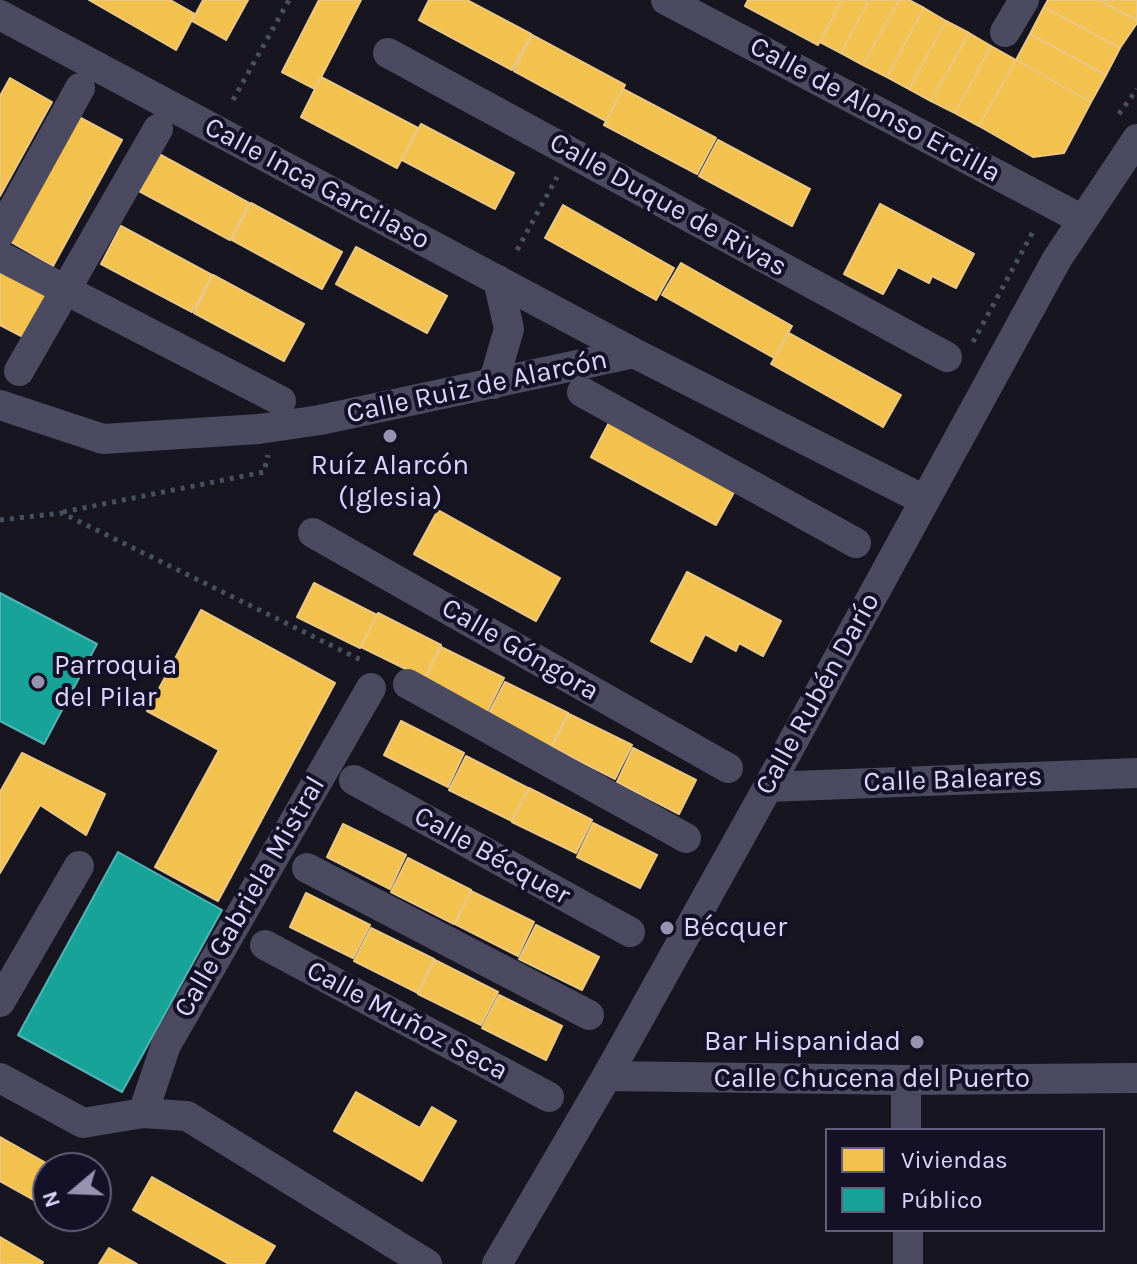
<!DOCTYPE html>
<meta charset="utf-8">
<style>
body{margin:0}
#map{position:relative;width:1137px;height:1264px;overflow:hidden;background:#171520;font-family:Karla,sans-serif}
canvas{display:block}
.legend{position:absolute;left:825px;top:1128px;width:280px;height:104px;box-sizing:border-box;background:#141025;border:2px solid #635f7b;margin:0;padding:10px 14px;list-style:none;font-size:24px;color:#dad5fd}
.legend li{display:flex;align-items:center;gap:16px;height:40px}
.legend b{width:40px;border:2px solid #635f7b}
.north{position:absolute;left:32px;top:1152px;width:80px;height:80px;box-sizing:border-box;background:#141025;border:2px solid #635f7b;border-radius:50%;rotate:251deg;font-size:22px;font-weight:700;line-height:32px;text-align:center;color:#dad5fd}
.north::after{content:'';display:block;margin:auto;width:28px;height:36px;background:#9692b0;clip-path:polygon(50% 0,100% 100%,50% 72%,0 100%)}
</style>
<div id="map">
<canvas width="1137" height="1264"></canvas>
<ul class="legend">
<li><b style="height:22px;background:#f2c14e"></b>Viviendas</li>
<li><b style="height:22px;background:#17a398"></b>Público</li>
</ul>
<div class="north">N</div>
</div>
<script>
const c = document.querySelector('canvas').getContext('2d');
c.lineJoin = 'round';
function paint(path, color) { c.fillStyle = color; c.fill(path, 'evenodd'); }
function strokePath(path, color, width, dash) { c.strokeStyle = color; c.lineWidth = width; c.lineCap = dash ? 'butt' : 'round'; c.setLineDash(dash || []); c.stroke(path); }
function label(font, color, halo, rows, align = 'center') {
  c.font = font + ' Karla,sans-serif'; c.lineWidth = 8; c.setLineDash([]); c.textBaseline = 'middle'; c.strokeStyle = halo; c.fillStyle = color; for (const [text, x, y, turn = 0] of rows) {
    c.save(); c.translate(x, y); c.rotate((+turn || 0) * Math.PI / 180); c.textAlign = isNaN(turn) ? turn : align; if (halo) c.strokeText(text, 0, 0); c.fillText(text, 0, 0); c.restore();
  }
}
const homes = new Path2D(`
 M89 0H170L195 14 176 50Z
 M203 0H248L226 40 192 21Z
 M319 0H361L315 89 282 72Z
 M429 0H467L531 34 512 70 419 20Z
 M748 0H842L818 45 745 6Z
 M842 0H869L841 53 820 42Z
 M869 0H899L863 65 841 53Z
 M899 0H909L924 8 887 77 863 65Z
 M1048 0H1099L1137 20V23L1120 48 1044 7Z
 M1099 0H1137V20Z
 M1044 7 1120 48 1106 75 1030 34Z
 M924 8 946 21 909 89 887 77Z
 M946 21 969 33 931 101 909 89Z
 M969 33 991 46 955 113 931 101Z
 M1030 34 1106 75 1091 102 1016 60Z
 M532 35 625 85 606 121 514 71Z
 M991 46 1016 60 979 126 955 113Z
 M1016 60 1091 102 1064 153 1033 157 979 126Z
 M321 77 418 128 397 168 301 117Z
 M10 78 52 102 0 196V96Z
 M623 89 716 138 697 174 604 125Z
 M79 117 122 140 53 266 11 242Z
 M421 124 514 173 495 209 402 160Z
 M718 140 810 189 792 226 699 176Z
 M159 154 249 203 230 240 139 191Z
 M251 203 342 252 322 289 232 240Z
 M880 204 974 254 956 288 932 276 929 283 898 267 883 294 844 274Z
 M563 205 674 268 656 300 545 238Z
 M121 226 212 275 192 312 101 264Z
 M356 247 447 296 427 333 336 284Z
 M0 262 53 289 27 339 0 325Z
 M681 263 792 326 774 358 662 295Z
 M213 275 304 324 284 361 194 313Z
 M789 333 901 395 883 427 771 364Z
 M612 417 738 485 716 525 591 457Z
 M438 510 560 578 536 621 414 554Z
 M687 572 781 621 763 656 739 643 736 651 705 634 691 662 651 641Z
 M314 583 377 615 360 648 297 617Z
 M201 610 335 683 218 901 155 867 219 750 147 711Z
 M378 613 441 645 424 678 361 647Z
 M441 647 504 678 487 712 424 681Z
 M505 682 568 713 551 747 488 715Z
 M569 714 632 745 615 779 552 747Z
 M401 721 464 753 448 787 384 755Z
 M633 748 696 780 679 814 617 782Z
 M22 753 105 794 86 835 40 805 0 873V792Z
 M466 756 528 788 512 821 449 790Z
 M529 788 592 820 576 853 512 822Z
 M593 823 657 855 640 888 577 857Z
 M343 824 406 855 390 889 327 857Z
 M408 858 471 890 454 924 391 892Z
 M471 891 534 922 518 956 455 924Z
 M306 893 370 925 353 958 290 927Z
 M536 925 599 957 582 990 519 959Z
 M371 928 434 959 418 993 354 961Z
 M435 960 498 992 481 1025 418 994Z
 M499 995 562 1026 546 1060 482 1028Z
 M356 1092 420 1128 432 1107 456 1121 422 1181 334 1131Z
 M0 1137 55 1168H48V1208L0 1181Z
 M152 1177 275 1246 264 1264H229L133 1210Z
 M0 1237 43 1262 42 1264H0Z
 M109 1248 137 1264H99Z`);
paint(homes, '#f2c14e');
strokePath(homes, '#ebc782', 2);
const public = new Path2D(`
 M0 593 97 644 44 744 0 721Z
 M118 852 222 910 122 1092 18 1035Z`);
paint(public, '#17a398');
strokePath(public, '#52b2b6', 2);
strokePath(new Path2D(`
 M233 100 289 0
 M1119 114 1137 89
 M517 250 557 177
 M973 342 1035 228
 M63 512 264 472 268 455
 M0 520 62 513 361 660`), '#46515e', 5, [4, 6]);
strokePath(new Path2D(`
 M666 0 1083 220
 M0 15 634 353 924 500
 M1005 32 1024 0
 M388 53 947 357
 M0 233 80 88
 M0 256 281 401
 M19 371 158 129
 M493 384 509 329 498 280
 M582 392 856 543
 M0 405 103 439 259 429 320 420 634 353
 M313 533 728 768
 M408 684 686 838
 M354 780 630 932
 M768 787 1137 773
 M307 868 589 1015
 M265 945 549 1097
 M0 1002 79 866
 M607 1076 906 1080 1137 1078
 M0 1078 83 1123 143 1113 187 1116 427 1264
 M906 1080V1130
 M143 1113 166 1045 371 688
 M908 1230V1264
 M497 1264 607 1076 768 787 1057 259 1137 139`), '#4b4a61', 30);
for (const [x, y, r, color] of [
 [390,436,8,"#9692b0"],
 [38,682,8,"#9692b0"],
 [667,928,8,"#9692b0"],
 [917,1042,8,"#9692b0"]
]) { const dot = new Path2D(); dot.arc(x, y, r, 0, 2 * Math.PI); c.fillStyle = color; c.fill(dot); strokePath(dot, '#141025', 3); }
label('28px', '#dad5fd', '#141025', [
 ["Calle de Alonso Ercilla",875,110,28],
 ["Calle Inca Garcilaso",317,184,28],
 ["Calle Duque de Rivas",668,205,29],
 ["Calle Ruiz de Alarcón",477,387,-12],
 ["Calle Góngora",520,650,30],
 ["Calle Rubén Darío",818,694,-61],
 ["Calle Baleares",953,780,-2],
 ["Calle Bécquer",492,856,29],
 ["Calle Gabriela Mistral",250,897,-60],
 ["Calle Muñoz Seca",407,1021,28],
 ["Calle Chucena del Puerto",872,1079]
]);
label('28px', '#dad5fd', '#141025', [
 ["Ruíz Alarcón",390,466,"center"],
 ["(Iglesia)",390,498,"center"],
 ["Parroquia",54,666],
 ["del Pilar",54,698],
 ["Bécquer",683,928],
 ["Bar Hispanidad",901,1042,"right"]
], 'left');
</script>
